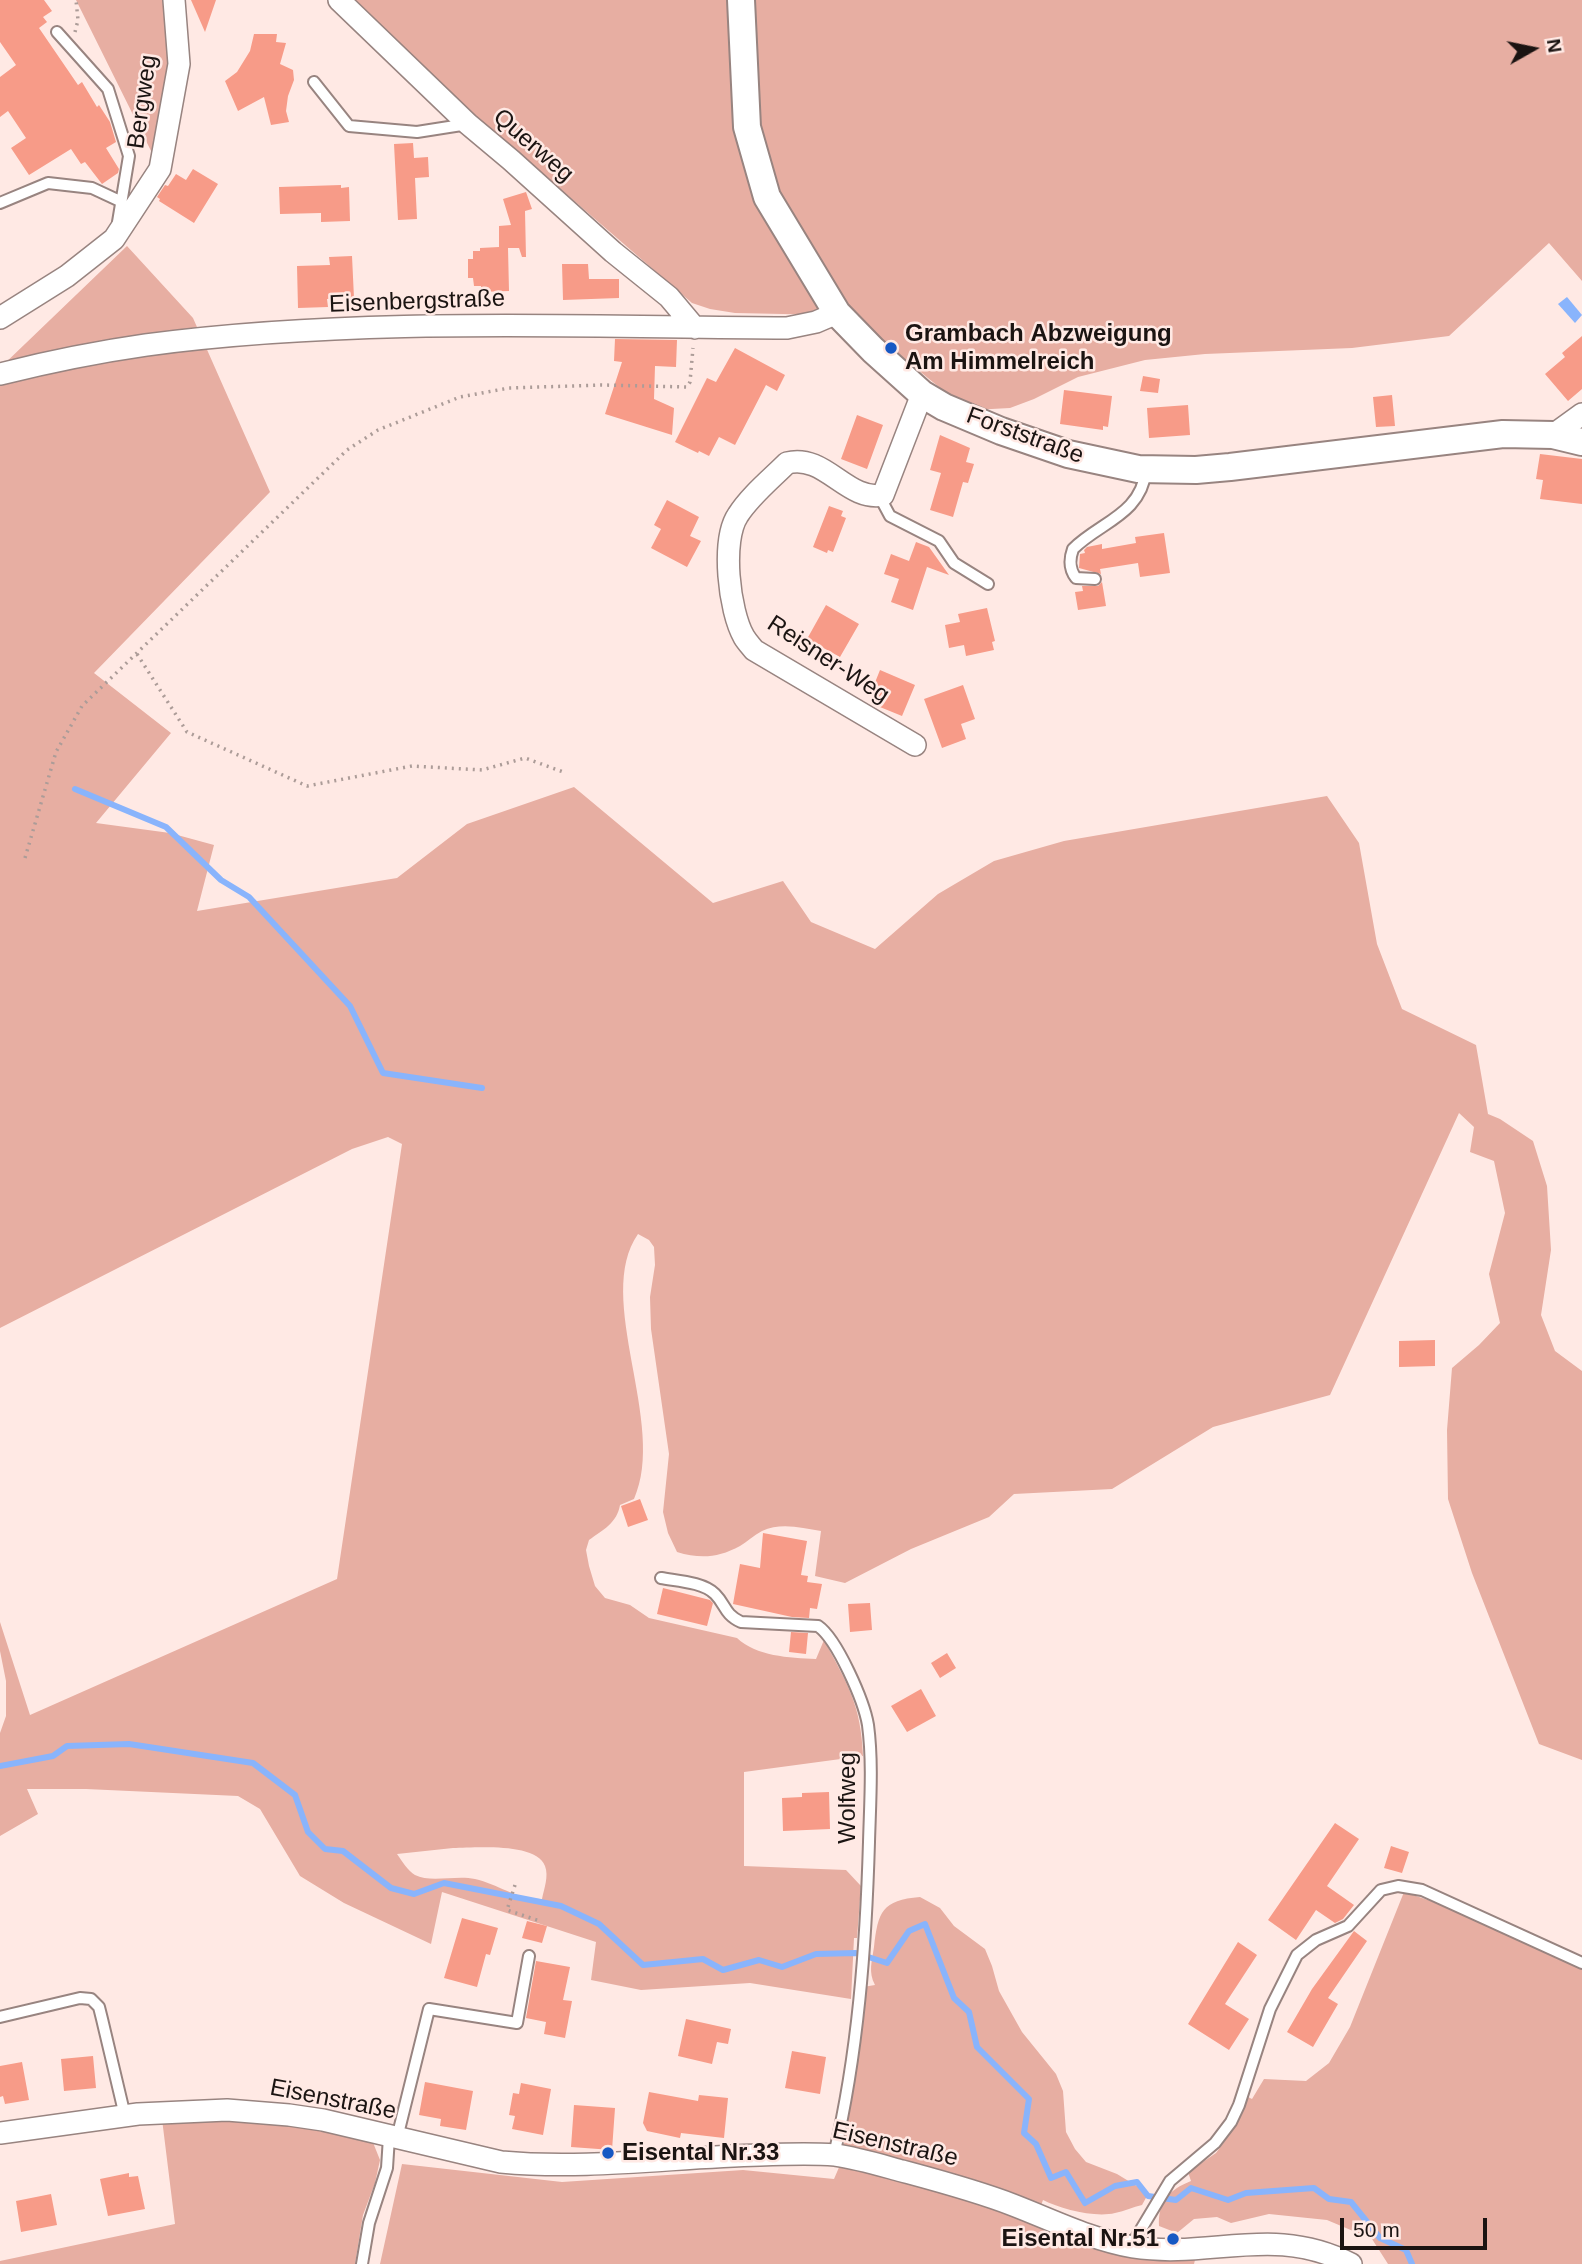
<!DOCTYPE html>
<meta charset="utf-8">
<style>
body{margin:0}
#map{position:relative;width:1582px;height:2264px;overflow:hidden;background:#ffe9e4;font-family:Arial,sans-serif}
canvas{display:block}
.north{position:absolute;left:1498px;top:14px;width:70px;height:70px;-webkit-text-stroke:5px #ffe9e4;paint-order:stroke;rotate:81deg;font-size:19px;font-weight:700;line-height:28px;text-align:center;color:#1b1412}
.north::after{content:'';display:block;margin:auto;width:24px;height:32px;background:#1b1412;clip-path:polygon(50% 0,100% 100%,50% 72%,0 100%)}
.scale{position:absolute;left:1340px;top:2218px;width:147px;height:32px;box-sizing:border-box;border:4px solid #1b1412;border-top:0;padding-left:9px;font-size:21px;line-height:24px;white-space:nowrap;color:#1b1412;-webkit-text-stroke:5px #ffe9e4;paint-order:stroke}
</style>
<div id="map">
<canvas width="1582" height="2264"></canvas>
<div class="north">N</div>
<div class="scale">50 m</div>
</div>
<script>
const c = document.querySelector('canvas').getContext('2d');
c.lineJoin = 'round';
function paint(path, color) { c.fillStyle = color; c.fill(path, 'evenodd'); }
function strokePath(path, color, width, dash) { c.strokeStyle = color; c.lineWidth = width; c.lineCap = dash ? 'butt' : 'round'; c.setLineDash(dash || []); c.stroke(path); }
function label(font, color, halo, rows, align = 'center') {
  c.font = font + ' Arial,sans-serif'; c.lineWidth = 5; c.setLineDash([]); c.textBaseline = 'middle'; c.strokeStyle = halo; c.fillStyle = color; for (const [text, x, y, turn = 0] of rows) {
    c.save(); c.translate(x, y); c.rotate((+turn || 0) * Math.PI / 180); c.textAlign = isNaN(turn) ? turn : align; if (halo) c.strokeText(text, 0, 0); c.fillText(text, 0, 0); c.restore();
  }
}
paint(new Path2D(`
 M76 0H184L159 167Z
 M351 0H1582V281L1549 243 1449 336 1352 348 1205 354 1145 360 1078 377 1034 399 1010 408 973 410 956 401 873 333 831 315 735 313 710 309 692 303 468 109Z
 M127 246 193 318 270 492 94 673 171 733 96 823 170 833 214 845 197 911 397 878 467 824 574 787 713 903 783 881 811 922 875 949 938 894 994 861 1064 841 1327 796 1359 843 1377 944 1402 1009 1476 1045 1488 1114 1500 1119 1533 1141 1547 1186 1551 1250 1541 1315 1555 1351 1582 1371V1760L1539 1744 1472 1573 1448 1499 1447 1430 1452 1368 1479 1345 1500 1323 1489 1274 1505 1213 1494 1161 1470 1152 1474 1127 1459 1113 1330 1395 1213 1427 1112 1489 1014 1494 989 1517 911 1549 845 1583 815 1576 821 1531C802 1528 781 1522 762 1531 754 1535 747 1542 740 1546 718 1558 700 1559 677 1552L668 1533 663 1512 669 1454 651 1329 650 1297 655 1265 654 1247 649 1240 638 1234C593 1298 668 1424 634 1499L620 1505C617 1523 603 1530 589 1540L586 1550 589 1566 595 1586 605 1598 630 1605 649 1618 737 1638C756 1656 789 1658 816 1659L824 1640C848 1685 861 1705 863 1756L744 1772V1866L846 1870 861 1886 857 1938H854L851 1999 750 1983 641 1990 591 1980 596 1942 442 1892 431 1944 344 1903 300 1876 260 1809 238 1796 86 1789H27L38 1814 0 1836V1733L6 1716V1681L0 1651V1622L30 1715 337 1579 402 1144 388 1137 352 1149 0 1328V368ZM453 1848C474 1848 536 1842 545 1866 549 1876 544 1889 542 1899 517 1900 498 1884 475 1879 456 1875 430 1883 415 1875 408 1871 402 1861 397 1854Z
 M1404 1892 1431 1901 1582 1969V2264H1388L1372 2239 1327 2220 1269 2214 1231 2223 1217 2217 1194 2219 1177 2233 1159 2226C1158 2201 1169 2190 1191 2181L1188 2172 1216 2153 1230 2134 1248 2097 1252 2099 1264 2079 1306 2081 1329 2063 1350 2027Z
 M920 1897 940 1908 954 1926 985 1949 992 1966 999 1991 1022 2032 1056 2074 1063 2091 1066 2132 1075 2149 1086 2162 1117 2174 1140 2188 1147 2196 1142 2205C1133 2207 1125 2211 1115 2213 1095 2218 1061 2209 1043 2200L1040 2208 843 2150 855 2074 863 1987 875 1985C868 1972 872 1961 874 1947 878 1912 882 1900 920 1897Z
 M267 2118 372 2140 380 2160 375 2183 363 2215 355 2264H0V2261L175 2224 162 2119Z
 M402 2164 562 2182 743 2170 834 2179 840 2165 1196 2256 1194 2264H380Z`), '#e7aea2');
paint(new Path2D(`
 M1567 297 1582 315 1575 323 1558 304Z`), '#89b4fc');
strokePath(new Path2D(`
 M75 789 166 827 221 880 249 897 350 1006 383 1073 482 1088
 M0 1766 53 1756 67 1746 129 1744 253 1763 295 1795 308 1832 325 1849 343 1851 391 1888 414 1894 444 1883 561 1906 599 1924 643 1965 703 1959 723 1970 759 1960 782 1967 816 1954 856 1953 887 1963 909 1931 925 1924 954 1998 969 2012 977 2047 1029 2099 1024 2133 1036 2144 1051 2178 1066 2172 1085 2203 1115 2186 1137 2182 1148 2196 1176 2200 1191 2188 1228 2200 1246 2193 1314 2188 1329 2199 1351 2202 1380 2238 1406 2250 1412 2264`), '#89b4fc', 6);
paint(new Path2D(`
 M0 0H44L52 11 43 17 47 22 39 28 78 85 82 82 97 107 99 105 110 122 116 142 106 148 119 169 118 173 102 184 85 162 81 164 71 149 29 175 11 148 26 138 8 111 0 117V77L16 65 0 42Z
 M191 0H216L205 32Z
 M254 34H277L276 42 286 43 280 64 293 70 294 80 288 96 286 111 289 122 271 125 264 97 238 111 225 81 237 72 250 51Z
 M413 143 414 158 428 157 429 177 415 178 417 219 398 220 394 144Z
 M193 169 218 184 194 223 159 201 160 199 157 197 165 185 168 186 176 174 186 180Z
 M341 185V188L349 187 350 221 321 222V213L280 214 279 187Z
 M526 192 532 209 525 211 526 257H522L519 248H508L509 291 481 292V286H474L473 278H468V259H473V251H480V248L499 247V226L511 225 503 199Z
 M352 256 354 298 327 299 328 307 298 308 297 266 330 265 329 257Z
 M562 264H588L589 279H619V298L563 300Z
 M1582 336V389L1568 401 1545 374 1565 357 1562 353Z
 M615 339 677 340 676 367 655 366 654 399 674 408 672 435 605 414 622 362 614 361Z
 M735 348 785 375 777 391 766 385 735 445 719 437 709 456 699 451 698 453 675 442 707 378 716 382Z
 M1143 376 1160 379 1158 393 1140 391Z
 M1064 390 1112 396 1108 427 1103 426V430L1060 424Z
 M1392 395 1395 426 1376 427 1373 397Z
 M1188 405 1190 435 1149 438 1147 408Z
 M857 415 883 425 867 469 841 459Z
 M940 435 970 448 966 462 974 464 968 483 963 482 953 517 930 510 941 473 930 470Z
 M1540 454 1582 459V504L1540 499 1543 480 1536 479Z
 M667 500 699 517 690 536 701 541 687 567 651 548 661 529 654 525Z
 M829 506 843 511 841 516 846 518 833 552 828 550 827 553 813 547Z
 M1164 533 1170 573 1140 577 1138 563 1100 569 1101 574 1079 568 1080 554 1085 553 1084 550 1087 547 1102 544V549L1136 543 1135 537Z
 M916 542 929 547 949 575 927 567 913 610 891 602 899 579 884 574 891 554 909 561Z
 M1102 582 1106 606 1078 610 1075 592 1083 591 1082 586H1098Z
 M826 605 859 624 840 657 807 639Z
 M987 608 995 641 992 642 994 650 966 656 964 645 949 648 945 625 960 622 958 614Z
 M880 670 915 685 902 716 875 705 879 693 872 690Z
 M963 685 975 719 961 724 966 739 942 748 924 699Z
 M1435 1340V1366L1399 1367V1341Z
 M640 1499 648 1520 628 1527 621 1506Z
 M763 1533 807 1541 801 1575 808 1576 807 1582 822 1584 817 1609 810 1608 809 1618 792 1617 733 1604 740 1564 760 1568Z
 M663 1588 710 1600 713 1603 707 1626 657 1614Z
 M870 1603 872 1630 850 1632 848 1604Z
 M791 1632 808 1633 806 1654 789 1652Z
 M947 1653 956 1668 940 1678 931 1663Z
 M921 1689 936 1716 907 1732 891 1706Z
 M829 1792 830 1829 783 1831 782 1798 802 1797V1793Z
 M1335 1823 1359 1839 1327 1886 1354 1905 1343 1919 1335 1923 1316 1910 1296 1940 1268 1920Z
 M1391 1846 1409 1852 1402 1873 1384 1868Z
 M462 1918 498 1928 490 1955 486 1954 477 1987 444 1978Z
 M527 1921 547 1926 542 1943 522 1938Z
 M1354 1931 1367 1941 1328 1998 1338 2004 1313 2047 1287 2032 1312 1989Z
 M1238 1942 1257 1955 1225 2004 1249 2019 1229 2050 1188 2024Z
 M536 1961 570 1967 563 2000 572 2001 565 2038 544 2034 546 2022 526 2018Z
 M686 2019 731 2029 728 2044 717 2042 712 2064 678 2056Z
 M792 2051 826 2057 820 2094 785 2088Z
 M93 2056 96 2088 64 2091 61 2059Z
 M22 2062 29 2100 5 2104 3 2096 0 2097V2066Z
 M425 2082 473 2091 466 2130 440 2126 441 2119 419 2115Z
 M521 2083 551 2089 543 2135 512 2129 515 2116 509 2115 513 2093 519 2094Z
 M649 2092 698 2101 699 2095 728 2098 724 2138 681 2133 680 2138 647 2131 643 2123Z
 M574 2105 615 2108 612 2150 571 2147Z
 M129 2173V2177L138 2176 145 2209 108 2216 100 2179Z
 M51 2194 57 2225 21 2232 16 2201Z`), '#f79b88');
const service = new Path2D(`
 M57 32 108 89 129 156 118 222
 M314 82 349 126 417 132 468 124
 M0 203 48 183 92 188 122 202
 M883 495V503L890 516 939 541 954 563 988 584
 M1095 579 1076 578C1069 569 1069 560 1073 549 1100 522 1141 515 1146 470
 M661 1578C677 1581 703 1582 715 1594 726 1605 724 1614 741 1622L818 1626C837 1639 864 1701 868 1725 873 1763 870 1804 869 1842 866 1946 858 2054 834 2155
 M0 2017 80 1998 91 1999 99 2007 102 2019 125 2116
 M397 2138 429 2009 517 2023 529 1956
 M1131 2246 1170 2181 1215 2143 1231 2122 1239 2105 1270 2009 1297 1955 1316 1940 1348 1926 1381 1890 1398 1886 1422 1890 1582 1963
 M362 2264 369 2223 387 2168 389 2137`);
const minor = new Path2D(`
 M339 0 468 124 511 160 613 252 669 297 695 328
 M0 318 67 276 114 239 160 169 179 64 174 0
 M0 374C48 362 97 352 146 345 358 317 573 327 787 328L816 322 837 313
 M1553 435 1582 414
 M915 745 754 650C751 646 747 642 744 637 729 611 721 540 738 515 750 496 771 479 787 463 825 453 847 502 883 495L922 394
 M0 2133 138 2114 227 2110 289 2115 323 2120 501 2162C588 2170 674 2157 760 2155 785 2154 810 2153 835 2155 857 2158 880 2165 902 2171 939 2181 977 2191 1013 2205 1052 2220 1092 2240 1133 2247 1212 2259 1273 2224 1351 2264`);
const tertiary = new Path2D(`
 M741 0 747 127 767 197 837 313 873 350 922 394 944 407 1001 431 1068 454 1138 469 1196 470 1230 467 1503 434 1553 435 1582 442`);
strokePath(service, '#988480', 14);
strokePath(minor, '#988480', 24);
strokePath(tertiary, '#988480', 30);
strokePath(new Path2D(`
 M75 32 78 20 76 0
 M137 654 187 732 307 786 412 766 482 770 525 758 566 773
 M25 858 56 752 82 706 347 450 378 430 460 397 509 388 602 385 687 387 690 382 693 348
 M515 1885 507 1910 540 1921`), '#ac9c98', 3.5, [2, 5]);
strokePath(service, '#fff', 10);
strokePath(minor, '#fff', 21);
strokePath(tertiary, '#fff', 26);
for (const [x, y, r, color] of [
 [891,348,7,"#1758c3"],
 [608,2153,7,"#1758c3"],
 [1173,2239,7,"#1758c3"]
]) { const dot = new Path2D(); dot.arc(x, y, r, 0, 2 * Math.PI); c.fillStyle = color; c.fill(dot); strokePath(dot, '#ffe9e4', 2.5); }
label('24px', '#1b1412', '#ffe9e4', [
 ["Bergweg",143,102,-82],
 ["Querweg",533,146,41],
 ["Eisenbergstraße",417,302,-2],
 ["Forststraße",1025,436,20],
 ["Reisner-Weg",828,660,33],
 ["Wolfweg",848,1798,-90],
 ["Eisenstraße",333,2100,11],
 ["Eisenstraße",895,2145,13]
]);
label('bold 24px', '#1b1412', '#ffe9e4', [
 ["Grambach Abzweigung",905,334],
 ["Am Himmelreich",905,362],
 ["Eisental Nr.33",622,2153],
 ["Eisental Nr.51",1159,2239,"right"]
], 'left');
</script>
